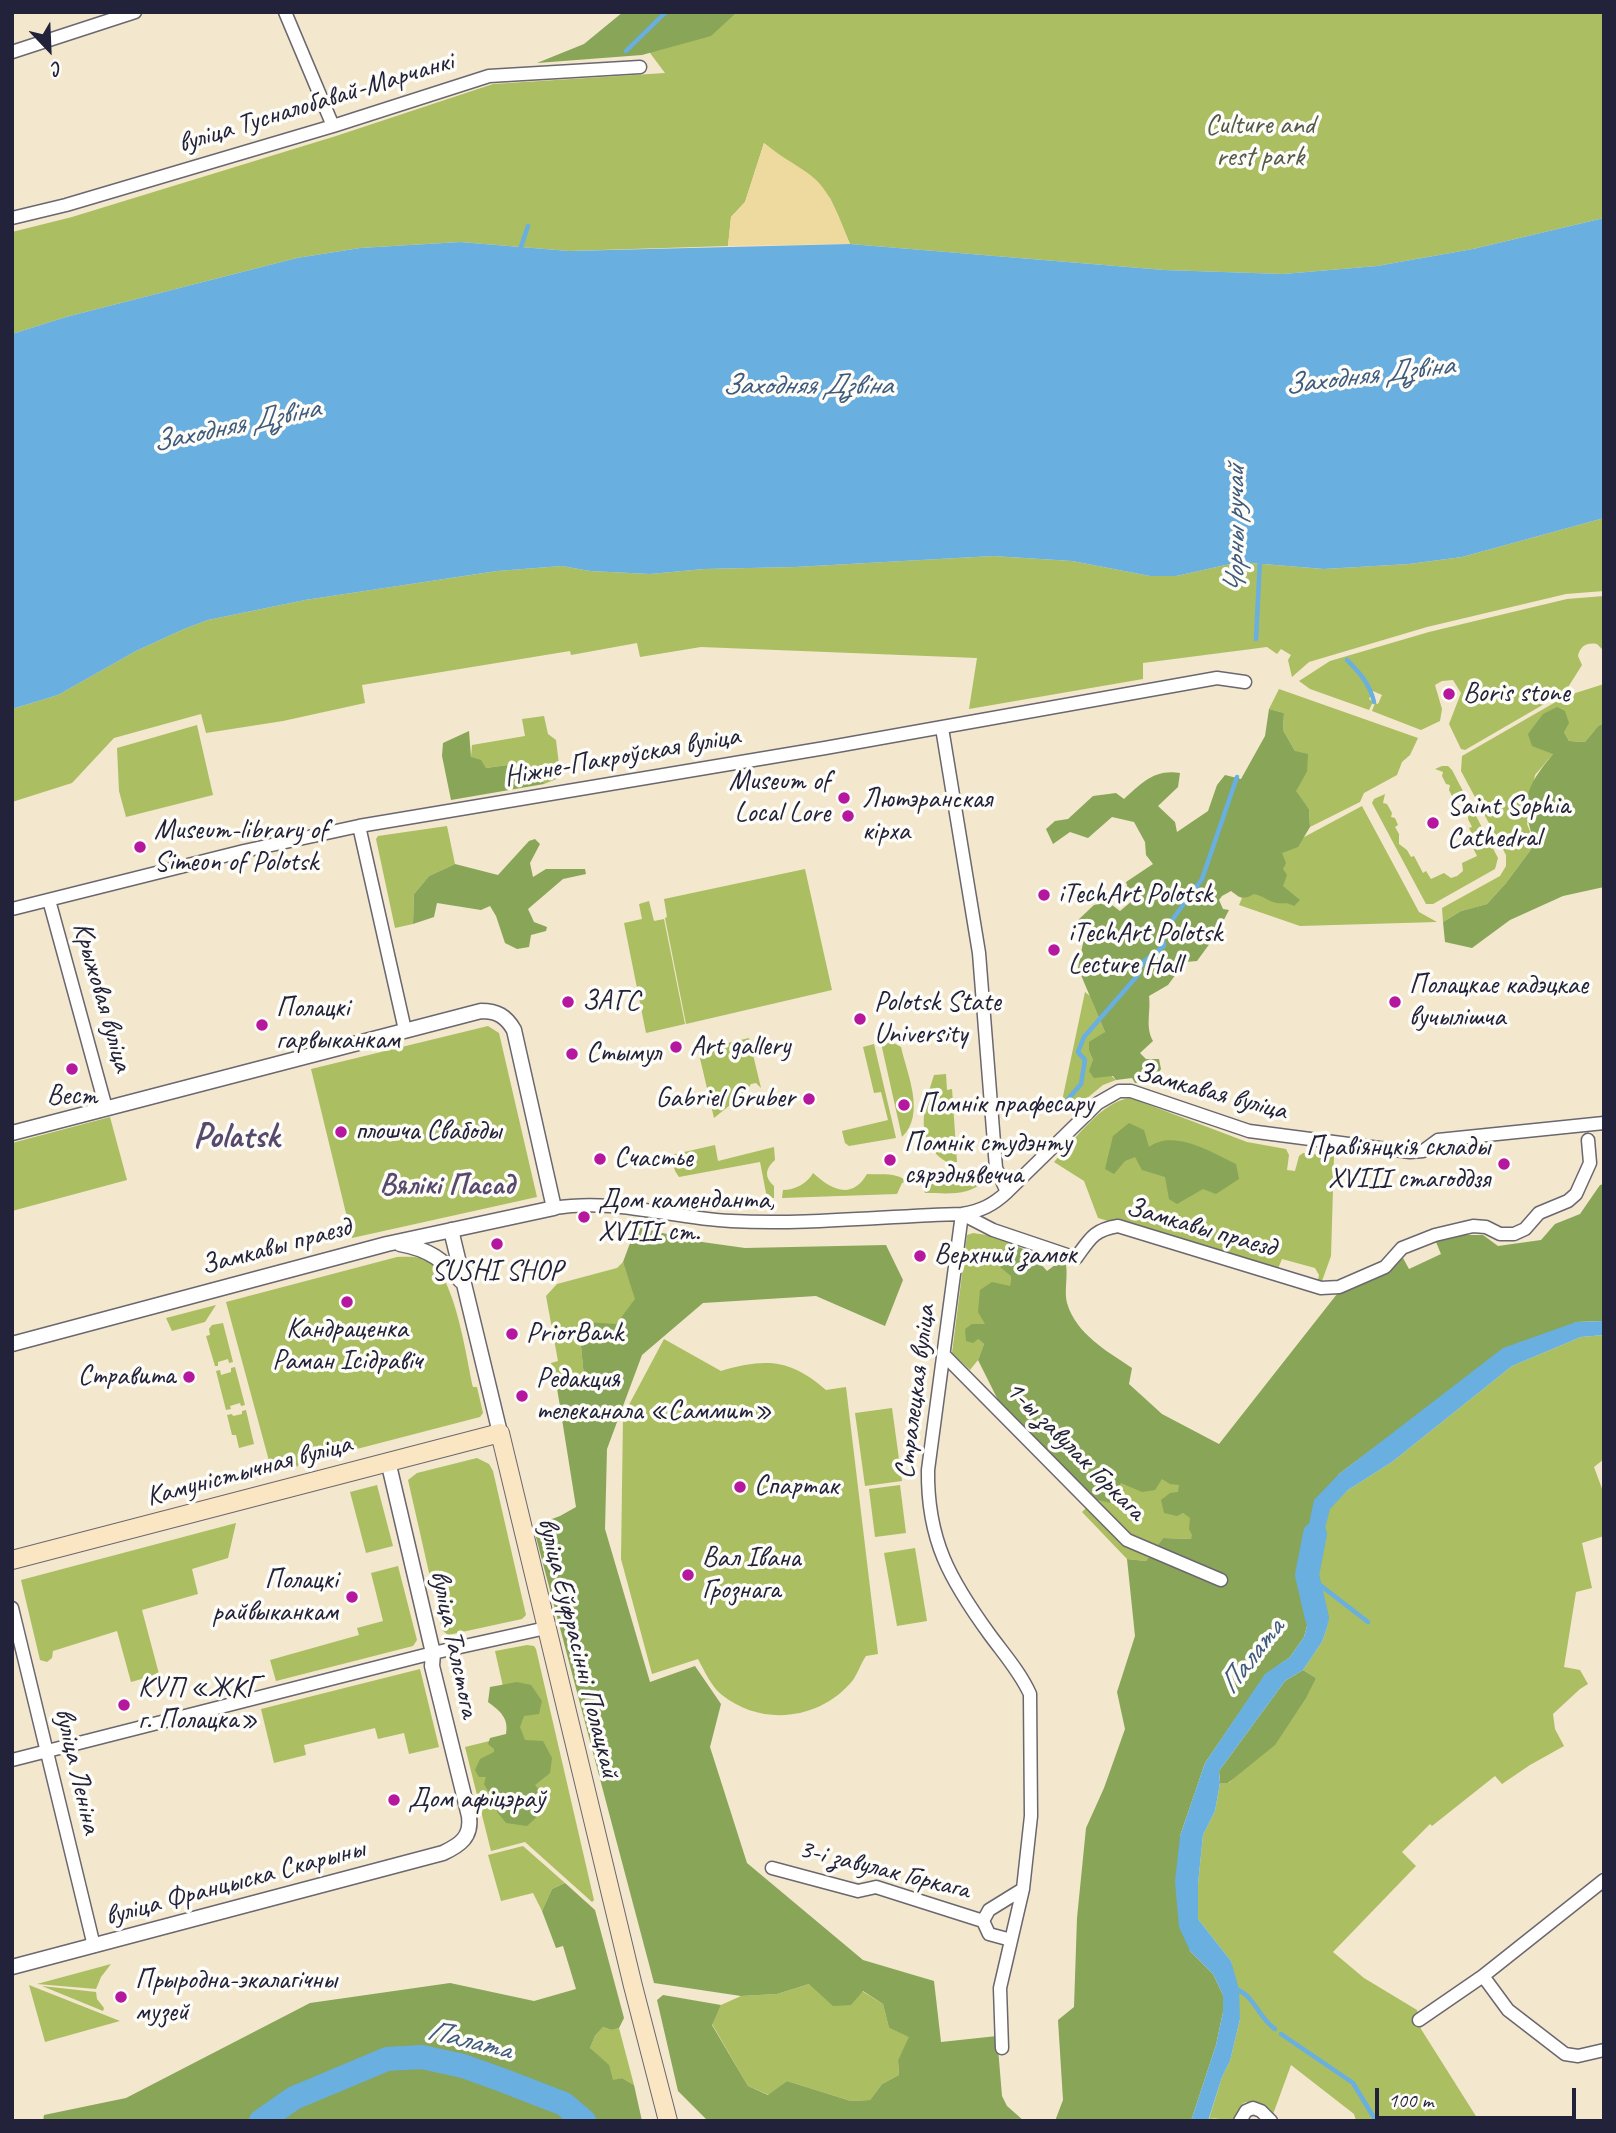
<!DOCTYPE html>
<meta charset="utf-8">
<style>
body{margin:0}
#map{position:relative;width:1616px;height:2133px;overflow:hidden;background:#f3e7cd;font-family:Caveat,sans-serif}
canvas{display:block}
.frame{position:absolute;inset:0;border:14px solid #22223b;pointer-events:none}
.north{position:absolute;left:14px;top:14px;width:70px;height:70px;-webkit-text-stroke:5px #fdfcf7;paint-order:stroke;rotate:157deg;font-size:19px;font-weight:700;line-height:28px;text-align:center;color:#22223b}
.north::after{content:'';display:block;margin:auto;width:24px;height:32px;background:#22223b;clip-path:polygon(50% 0,100% 100%,50% 72%,0 100%)}
.scale{position:absolute;left:1375px;top:2088px;width:201px;height:32px;box-sizing:border-box;border:4px solid #22223b;border-top:0;padding-left:9px;font-size:21px;line-height:24px;white-space:nowrap;color:#22223b;-webkit-text-stroke:5px #fdfcf7;paint-order:stroke}
</style>
<div id="map">
<canvas width="1616" height="2133"></canvas>
<div class="frame"></div>
<div class="north">С</div>
<div class="scale">100 m</div>
</div>
<script>
const c = document.querySelector('canvas').getContext('2d');
c.lineJoin = 'round';
function paint(path, color) { c.fillStyle = color; c.fill(path, 'evenodd'); }
function strokePath(path, color, width, dash) { c.strokeStyle = color; c.lineWidth = width; c.lineCap = dash ? 'butt' : 'round'; c.setLineDash(dash || []); c.stroke(path); }
function label(font, color, halo, rows, align = 'center') {
  c.font = font + ' Caveat,sans-serif'; c.lineWidth = 7; c.setLineDash([]); c.textBaseline = 'middle'; c.strokeStyle = halo; c.fillStyle = color; for (const [text, x, y, turn = 0] of rows) {
    c.save(); c.translate(x, y); c.rotate((+turn || 0) * Math.PI / 180); c.textAlign = isNaN(turn) ? turn : align; if (halo) c.strokeText(text, 0, 0); c.fillText(text, 0, 0); c.restore();
  }
}
paint(new Path2D(`
 M681 12H1604V218L1473 249 1377 266 1283 274 1164 270 850 244 830 198 764 143 745 202 731 217 728 246 569 251 460 242 360 248 297 258 66 317 12 334V232L72 217 336 136 493 84 665 73 644 45Z
 M1604 518V591L1566 594 1427 627 1309 662 1292 677 1288 660 1291 655 1281 649 1277 654 1267 647 1143 663V679L969 709 977 658 701 647 640 657 637 643 571 655 570 651 362 685 365 703 283 721 206 733 201 714 114 738 72 783 12 802V709L58 695 136 651 184 629 208 620 305 600 497 571 562 566 590 571 650 574 704 569 795 567 993 556 1072 561 1150 576H1176L1239 562 1324 569 1409 564 1462 557Z
 M1604 596V651L1597 644C1587 642 1580 646 1578 656L1582 665 1565 692 1465 750 1461 749 1449 724 1461 693 1453 680 1442 681 1435 685 1442 709 1440 721 1421 730 1372 711 1375 703 1378 704 1382 695 1373 691 1369 699 1373 702 1369 710 1310 689 1299 681 1330 661 1429 632 1567 599Z
 M1604 684V723L1598 726 1585 742 1569 741 1564 732 1565 711 1553 754 1535 775 1527 824 1535 844 1506 883 1487 904 1461 911 1443 922 1442 908 1500 876 1506 866V855L1461 771 1462 756 1566 696Z
 M1279 689 1418 738 1410 755 1402 762 1397 775 1364 793 1360 802 1310 827 1309 809 1295 791 1307 772 1283 730 1284 713 1269 709Z
 M544 716 548 734 556 740 560 773 559 778 544 784 538 770H522L515 764 486 768 471 757 472 745 525 736 522 719Z
 M197 725 213 795 126 817 119 791 117 748Z
 M1442 766H1448L1452 770 1498 858 1495 869 1433 904H1426L1372 803 1374 799 1385 794 1383 803 1387 804 1392 813 1391 817 1395 818 1398 825 1395 827 1399 834V844L1407 850 1411 857 1414 856 1423 873 1426 871 1431 879 1444 873 1451 878 1457 876 1463 871 1462 863 1477 856 1473 848 1477 845 1469 828 1472 827 1468 819 1469 809 1460 803 1456 796 1453 798 1449 790 1450 785 1446 784 1442 776 1443 772 1435 769Z
 M1362 806 1419 912 1437 922 1300 926 1239 905 1242 898 1237 896 1267 857Z
 M447 826 455 864 429 876 414 894 413 924 395 928 376 839 378 836Z
 M805 869 832 990 686 1024 665 918 667 917 664 899Z
 M649 901 654 921 664 919 685 1024 646 1033 624 923 642 919 639 904Z
 M1085 992 1090 996 1105 1032 1089 1051 1093 1060 1116 1080 1103 1085 1080 1104 1062 1101Z
 M488 1026 499 1033 537 1197 352 1238 311 1069Z
 M749 1038 761 1088 756 1083 751 1084 746 1092 714 1118 698 1050Z
 M890 1041 901 1047C907 1074 926 1114 902 1137L881 1043Z
 M874 1044 896 1138 849 1146 845 1143 842 1131 888 1120 881 1092 874 1093 863 1047Z
 M946 1074 947 1090 952 1089 957 1162 949 1163C912 1144 924 1106 934 1075Z
 M1131 1098 1247 1142 1286 1149 1289 1155 1287 1170 1295 1171 1299 1156 1303 1153 1334 1156 1331 1256 1322 1281 1318 1280 1319 1275 1315 1268 1282 1259 1277 1271 1098 1218 1084 1181 1054 1162C1074 1141 1102 1100 1131 1098Z
 M110 1117 127 1180 12 1211V1143Z
 M715 1145 718 1161 774 1147 775 1160C765 1169 764 1177 774 1186V1198H767L760 1162 679 1177 675 1171 671 1155Z
 M958 1169V1172L985 1171 984 1180C971 1197 945 1193 925 1193L923 1187 913 1181 912 1178 925 1172Z
 M813 1173C831 1189 851 1201 867 1174 879 1175 897 1172 906 1181L902 1183 897 1194 782 1198 783 1190C794 1190 807 1184 813 1173Z
 M973 1233 993 1236 1012 1244 999 1253 1011 1276 1010 1287 978 1339 984 1344 978 1360 970 1370 952 1353 967 1235Z
 M397 1257C406 1257 416 1256 425 1259 455 1270 466 1357 473 1387H477L483 1413 480 1417 299 1464 297 1467 296 1465 272 1472 226 1302Z
 M623 1262 636 1299 616 1324 580 1336 584 1377 578 1385 567 1382 557 1388 551 1363 558 1361 546 1296 557 1284 617 1268Z
 M216 1305 205 1322 172 1331 166 1318Z
 M223 1323 233 1362 229 1363 228 1359 218 1362V1366H215L206 1336 210 1335 209 1329 212 1325Z
 M1604 1335V1459L1594 1467 1604 1494V1536L1582 1543 1592 1588 1576 1592 1564 1667 1580 1670 1588 1684 1580 1689 1553 1714 1555 1729 1564 1746 1530 1765 1502 1784 1495 1776 1432 1826 1430 1824 1402 1852 1416 1866 1333 1952 1364 1978 1417 2010 1421 2029 1479 2121H1356L1354 2114 1291 2065 1272 2117 1266 2111 1246 2102 1242 2104V2111L1237 2121C1227 2121 1218 2117 1209 2119L1222 2077 1230 2061 1240 2019 1231 1961 1198 1919V1884L1203 1835 1215 1811 1220 1783H1229L1316 1678 1303 1670 1322 1642 1328 1625 1316 1564 1329 1509 1348 1490 1392 1462 1512 1366 1581 1337Z
 M664 1339 721 1371C766 1358 790 1359 826 1390L846 1387 878 1654 866 1656C861 1663 858 1673 853 1680 821 1720 762 1727 722 1695 711 1686 705 1672 698 1659L652 1674 621 1559 623 1416Z
 M235 1367 245 1405 241 1406 240 1403 230 1406 231 1409 226 1410 216 1371 220 1370 221 1375 231 1372V1368Z
 M892 1408 902 1481 865 1486 855 1413Z
 M246 1410 254 1444 239 1448 236 1435H232L227 1415 232 1414 233 1416 242 1414V1411Z
 M477 1458 489 1464 493 1471 526 1615 522 1619 448 1635 442 1630 408 1480 417 1473Z
 M1162 1478 1180 1485 1179 1492 1183 1513 1191 1518 1193 1535 1191 1539 1163 1538 1146 1561 1127 1559 1082 1512 1095 1499 1121 1483Z
 M377 1485 393 1546 366 1553 350 1492Z
 M900 1485 906 1533 875 1537 869 1489Z
 M236 1523 228 1558 192 1569 198 1594 142 1610 159 1674 131 1682 117 1631 53 1651 52 1658 47 1662 40 1660 21 1580Z
 M915 1548 927 1621 897 1626 884 1553Z
 M398 1566 417 1640 413 1646 276 1681 270 1660 359 1635 357 1628 383 1621 371 1573Z
 M527 1645 534 1646 536 1649 594 1900 592 1902 525 1842 491 1851 465 1747 514 1735 495 1651Z
 M420 1669 439 1747 409 1754 404 1733 378 1739 375 1728 304 1745 306 1755 274 1763 261 1709Z
 M523 1846 565 1883 552 1889 542 1911 533 1893 501 1901 488 1855Z
 M111 1964 101 1977 96 1989 37 1984Z
 M809 1984 862 1991 883 2004 889 2028 910 2037 898 2060 899 2075 882 2084 870 2100 851 2101 787 2081 769 2095 748 2086 712 2024 721 2005 741 1996 777 1994Z
 M29 1985 120 2021 45 2042Z
 M42 1986 96 1992 97 1999 104 2008 103 2011Z
 M603 2027 612 2030 619 2028 634 2085 622 2078 613 2081 590 2048 595 2036Z`), '#abbe62');
paint(new Path2D(`
 M623 12H737L711 36 642 55 537 63 584 44Z
 M1557 707 1565 711 1569 723 1564 732 1569 741 1585 742 1598 726 1604 723V887L1563 896 1510 920 1472 948 1445 942 1443 922 1461 911 1487 904 1506 883 1535 844C1520 801 1525 788 1553 754L1532 746 1528 734 1543 714Z
 M1269 709 1284 713 1283 730 1295 751 1308 754 1307 772 1296 791 1309 809 1310 827 1298 847 1282 853 1286 863 1283 869 1287 875 1283 886 1300 900 1294 906C1286 902 1285 904 1277 903 1269 902 1262 895 1254 894 1244 900 1240 898 1231 891L1222 896 1219 900 1223 909 1229 910 1216 935 1197 961 1185 962 1168 985 1149 996C1151 1012 1145 1027 1153 1041L1140 1053 1146 1059H1159L1161 1069 1152 1084 1135 1083 1132 1078 1116 1080 1113 1076 1094 1078 1089 1071 1093 1060 1089 1051V1042L1105 1032 1078 968 1084 938 1077 921 1094 905 1108 902 1120 911 1132 901 1126 882 1153 864 1146 855 1145 842 1134 822 1112 817 1088 838 1070 832 1053 844 1046 829 1055 821 1068 819 1093 796 1116 793 1124 799C1142 783 1154 769 1180 773L1178 787 1158 806 1175 822 1177 832 1208 811 1217 785 1225 775 1241 779 1265 736Z
 M469 731 471 757 481 760 486 768 515 764 522 770H539L544 784 451 800 442 756 443 743Z
 M535 839 540 844 530 863 533 877 546 869H585L586 874 563 879 528 909 534 922 547 927 546 931 531 935 529 947 517 949 505 943 496 916 490 906 481 910 437 903 434 917 413 924 414 894 429 876 455 864 498 875 529 841Z
 M1129 1123 1144 1130 1149 1147C1175 1129 1210 1152 1236 1164L1239 1179 1216 1194 1203 1189 1177 1204 1169 1199 1165 1177 1142 1170 1135 1157 1125 1161 1114 1174 1105 1169 1113 1136Z
 M1604 1184V1321L1576 1322 1379 1444 1339 1474 1308 1529 1310 1615 1304 1637 1290 1657 1265 1675 1205 1763 1180 1836 1190 1951 1213 1974 1223 1995V2012L1216 2045 1191 2121H1055L1063 2100 1058 2020 1074 2007 1077 1918 1086 1828 1104 1788 1125 1729 1117 1692 1135 1636 1127 1559 1146 1561 1163 1538 1191 1539 1192 1535 1189 1529 1190 1518 1183 1513 1177 1516 1164 1513 1161 1500 1170 1493 1178 1492 1179 1485 1170 1484 1162 1479 1155 1490 1142 1492 1121 1483 1110 1503 1095 1499 1000 1404 978 1360 984 1344 978 1339 973 1343 966 1341 965 1329 972 1324H985L978 1312 980 1290 992 1282 1010 1286 1011 1276 1000 1267 999 1253 1012 1244 1030 1252 1047 1271 1059 1262 1066 1265C1068 1277 1064 1291 1067 1303 1076 1334 1107 1351 1132 1368L1129 1384 1162 1414 1219 1444 1337 1294 1389 1271 1403 1258 1409 1269 1441 1254 1436 1242 1461 1235H1483L1498 1246 1541 1240 1555 1224 1580 1214 1600 1185Z
 M636 1227 702 1242 745 1248 886 1245 903 1280 885 1326 816 1296 703 1303 642 1355 607 1449 605 1529 650 1682 695 1666 721 1704 710 1747 747 1863 863 1960 934 1981 941 2042 997 2036 1002 2096 1007 2106 1024 2121H708L678 2091 657 2000 663 1995 721 2005 712 2025 748 2086 768 2095 787 2081 851 2101 870 2100 882 2084 899 2075 898 2060 909 2037 889 2028 883 2004 863 1991 851 2005 833 2006 809 1984 777 1994 741 1996 654 1983 533 1526 560 1516 576 1507 557 1388 567 1382 578 1385 584 1377 580 1336 586 1322 616 1324 635 1299 623 1262Z
 M1303 1670 1316 1678 1306 1698 1275 1745 1228 1783H1220L1219 1771 1285 1681Z
 M517 1682 531 1685 542 1701 539 1714 524 1716 520 1727 525 1740 543 1741 552 1758 550 1773 535 1785 543 1795V1811L527 1826 506 1823 497 1812 503 1800 490 1794 484 1784 486 1777H479L475 1770 480 1759 494 1752V1749L488 1744 490 1738 506 1734C509 1718 500 1711 488 1702L490 1687Z
 M565 1883 595 1910 624 2018 619 2028 612 2030 603 2027 595 2036 590 2048 609 2065 613 2080 622 2078 634 2085 642 2121H43L44 2115 126 2098 310 2003 450 1983 534 2001 576 1989 563 1946 556 1948 542 1911 552 1889Z`), '#88a558');
paint(new Path2D(`
 M764 143C778 155 794 163 809 174 831 190 840 220 850 244L728 246 731 217 745 202Z`), '#eeda9e');
paint(new Path2D(`
 M1604 218V518L1462 557 1409 564 1324 569 1239 562 1176 576H1150L1072 561 993 556 795 567 704 569 650 574 590 571 562 566 497 571 305 600 208 620 184 629 136 651 58 695 12 709V334L66 317 297 258 360 248 460 242 569 251 850 244 1164 270 1283 274 1377 266 1473 249Z
 M1604 1321V1335L1581 1337 1512 1366 1392 1462 1348 1490 1330 1509 1316 1564 1328 1625 1322 1642 1303 1670 1285 1681 1219 1771 1220 1783 1215 1811 1203 1835 1198 1884V1919L1231 1961 1239 1989 1240 2019 1230 2061 1222 2077 1208 2121H1191L1216 2045 1223 2012V1995L1213 1974 1190 1951 1179 1927 1175 1882 1180 1836 1205 1763 1265 1674 1290 1657 1304 1637 1310 1615 1308 1529 1314 1500 1339 1474 1503 1348 1576 1322Z`), '#69afdf');
strokePath(new Path2D(`
 M626 51 666 12
 M521 252V247L528 226
 M1256 639 1260 559
 M1347 660C1359 672 1370 684 1374 702
 M1068 1099 1081 1084 1085 1060 1078 1052 1084 1037 1138 975 1143 962 1164 946 1162 934 1202 879 1237 777
 M1307 1575 1368 1622
 M1235 1989C1255 1995 1258 2018 1275 2029
 M1281 2034 1353 2083 1376 2121`), '#69afdf', 4.5);
strokePath(new Path2D(`
 M1315 1534 1307 1575 1317 1618
 M261 2121 294 2098 387 2059 422 2057 463 2066 502 2080 564 2104 584 2121`), '#69afdf', 24);
const minor = new Path2D(`
 M285 12 333 126
 M12 52 135 12
 M12 218 66 205 333 126 489 76 640 67
 M942 728 979 953 996 1168 1007 1192
 M359 826 405 1030
 M49 900 106 1108
 M12 909 244 851 359 826 825 748 1217 678 1245 682
 M554 1208C615 1198 670 1218 731 1221 807 1225 885 1216 962 1214 981 1211 993 1205 1007 1192L1098 1103 1119 1091H1131L1249 1131 1410 1152 1423 1151 1438 1140 1604 1123
 M962 1214 928 1470C927 1540 950 1580 990 1635 1004 1654 1020 1672 1030 1694L1031 1816 1023 1889 1000 1988 1002 2048
 M962 1214 993 1230 1076 1258C1090 1239 1093 1230 1118 1226L1321 1288 1339 1287 1385 1267 1402 1248 1435 1235 1473 1226 1486 1227 1500 1234H1514L1525 1229 1539 1213 1568 1201 1576 1194 1590 1163 1588 1140
 M944 1355 1127 1540 1221 1580
 M12 1608 94 1946
 M12 1760 433 1653 546 1628
 M772 1868 858 1891 876 1887 983 1921
 M1011 1940 989 1934 983 1921 989 1910 1023 1889
 M1483 1976 1508 2010 1565 2054 1578 2056 1604 2050
 M1419 2020 1483 1976 1604 1880
 M1240 2121 1246 2111 1253 2108 1261 2111 1271 2121`);
const tertiary = new Path2D(`
 M12 1133 481 1011C497 1011 506 1016 514 1030L554 1208 387 1244 12 1344
 M451 1230 500 1433
 M400 1244C428 1249 444 1260 461 1281
 M12 1967 443 1853C460 1845 472 1837 469 1816L432 1666 433 1653 388 1461`);
const secondary = new Path2D(`
 M12 1560 500 1433 633 1986 668 2121`);
strokePath(minor, '#6b676e', 15);
strokePath(tertiary, '#6b676e', 17);
strokePath(secondary, '#6b676e', 20);
strokePath(minor, '#fff', 12);
strokePath(tertiary, '#fff', 14);
strokePath(secondary, '#fbe6c4', 18);
for (const [x, y, r, color] of [
 [1449,694,7,"#b5179e"],
 [844,798,7,"#b5179e"],
 [848,816,7,"#b5179e"],
 [1433,823,7,"#b5179e"],
 [140,847,7,"#b5179e"],
 [1044,895,7,"#b5179e"],
 [1054,950,7,"#b5179e"],
 [568,1002,7,"#b5179e"],
 [1395,1002,7,"#b5179e"],
 [860,1019,7,"#b5179e"],
 [262,1025,7,"#b5179e"],
 [676,1047,7,"#b5179e"],
 [572,1054,7,"#b5179e"],
 [72,1069,7,"#b5179e"],
 [809,1099,7,"#b5179e"],
 [904,1105,7,"#b5179e"],
 [341,1132,7,"#b5179e"],
 [600,1159,7,"#b5179e"],
 [890,1160,7,"#b5179e"],
 [1504,1164,7,"#b5179e"],
 [584,1217,7,"#b5179e"],
 [497,1244,7,"#b5179e"],
 [920,1256,7,"#b5179e"],
 [347,1302,7,"#b5179e"],
 [512,1334,7,"#b5179e"],
 [189,1377,7,"#b5179e"],
 [522,1396,7,"#b5179e"],
 [740,1487,7,"#b5179e"],
 [688,1575,7,"#b5179e"],
 [352,1597,7,"#b5179e"],
 [124,1705,7,"#b5179e"],
 [394,1800,7,"#b5179e"],
 [121,1997,7,"#b5179e"]
]) { const dot = new Path2D(); dot.arc(x, y, r, 0, 2 * Math.PI); c.fillStyle = color; c.fill(dot); strokePath(dot, '#fdfcf7', 2.5); }
label('28px', '#22223b', '#fdfcf7', [
 ["вуліца Тусналобавай-Марчанкі",316,103,-17],
 ["Ніжне-Пакроўская вуліца",622,757,-10],
 ["Крыжовая вуліца",102,997,74],
 ["Замкавая вуліца",1211,1092,15],
 ["Замкавы праезд",1201,1228,16],
 ["Замкавы праезд",276,1247,-15],
 ["Стралецкая вуліца",916,1392,-83],
 ["1-ы завулак Горкага",1075,1451,45],
 ["Камуністычная вуліца",249,1471,-15],
 ["вуліца Талстога",454,1644,78],
 ["вуліца Еўфрасінні Полацкай",578,1648,76],
 ["вуліца Леніна",77,1771,77],
 ["3-і завулак Горкага",884,1870,14],
 ["вуліца Францыска Скарыны",235,1883,-15]
]);
label('28px', '#525949', '#fdfcf7', [
 ["Culture and",1260,126],
 ["rest park",1260,158]
]);
label('28px', '#22223b', '#fdfcf7', [
 ["Boris stone",1463,694],
 ["Museum of",830,782,"right"],
 ["Local Lore",830,814,"right"],
 ["Лютэранская",862,800],
 ["кірха",862,832],
 ["Saint Sophia",1447,807],
 ["Cathedral",1447,839],
 ["Museum-library of",154,831],
 ["Simeon of Polotsk",154,863],
 ["iTechArt Polotsk",1058,895],
 ["iTechArt Polotsk",1068,934],
 ["Lecture Hall",1068,966],
 ["Полацкае кадэцкае",1409,986],
 ["вучылішча",1409,1018],
 ["ЗАГС",582,1002],
 ["Polotsk State",874,1003],
 ["University",874,1035],
 ["Полацкі",276,1009],
 ["гарвыканкам",276,1041],
 ["Art gallery",690,1047],
 ["Стымул",586,1054],
 ["Вест",72,1097,"center"],
 ["Gabriel Gruber",795,1099,"right"],
 ["Помнік прафесару",918,1105],
 ["плошча Свабоды",355,1132],
 ["Помнік студэнту",904,1144],
 ["сярэднявечча",904,1176],
 ["Правіянцкія склады",1490,1148,"right"],
 ["XVIII стагоддзя",1490,1180,"right"],
 ["Счастье",614,1159],
 ["Дом каменданта,",598,1201],
 ["XVIII ст.",598,1233],
 ["Верхний замок",934,1256],
 ["SUSHI SHOP",497,1272,"center"],
 ["Кандраценка",347,1330,"center"],
 ["Раман Ісідравіч",347,1362,"center"],
 ["PriorBank",526,1334],
 ["Стравита",175,1377,"right"],
 ["Редакция",536,1380],
 ["телеканала «Саммит»",536,1412],
 ["Спартак",754,1487],
 ["Вал Івана",702,1559],
 ["Грознага",702,1591],
 ["Полацкі",338,1581,"right"],
 ["райвыканкам",338,1613,"right"],
 ["КУП «ЖКГ",138,1689],
 ["г. Полацка»",138,1721],
 ["Дом афіцэраў",408,1800],
 ["Прыродна-экалагічны",135,1981],
 ["музей",135,2013]
], 'left');
label('italic 30px', '#3e5a7d', '#fdfcf7', [
 ["Заходняя Дзвіна",1369,376,-7],
 ["Заходняя Дзвіна",807,386],
 ["Заходняя Дзвіна",236,426,-12],
 ["Чорны ручай",1236,530,-90],
 ["Палата",1252,1657,-52],
 ["Палата",469,2041,14]
]);
label('bold 30px', '#584a6e', '#fdfcf7', [
 ["Вялікі Пасад",447,1186]
]);
label('bold 35px', '#584a6e', '#fdfcf7', [
 ["Polatsk",236,1138]
]);
</script>
